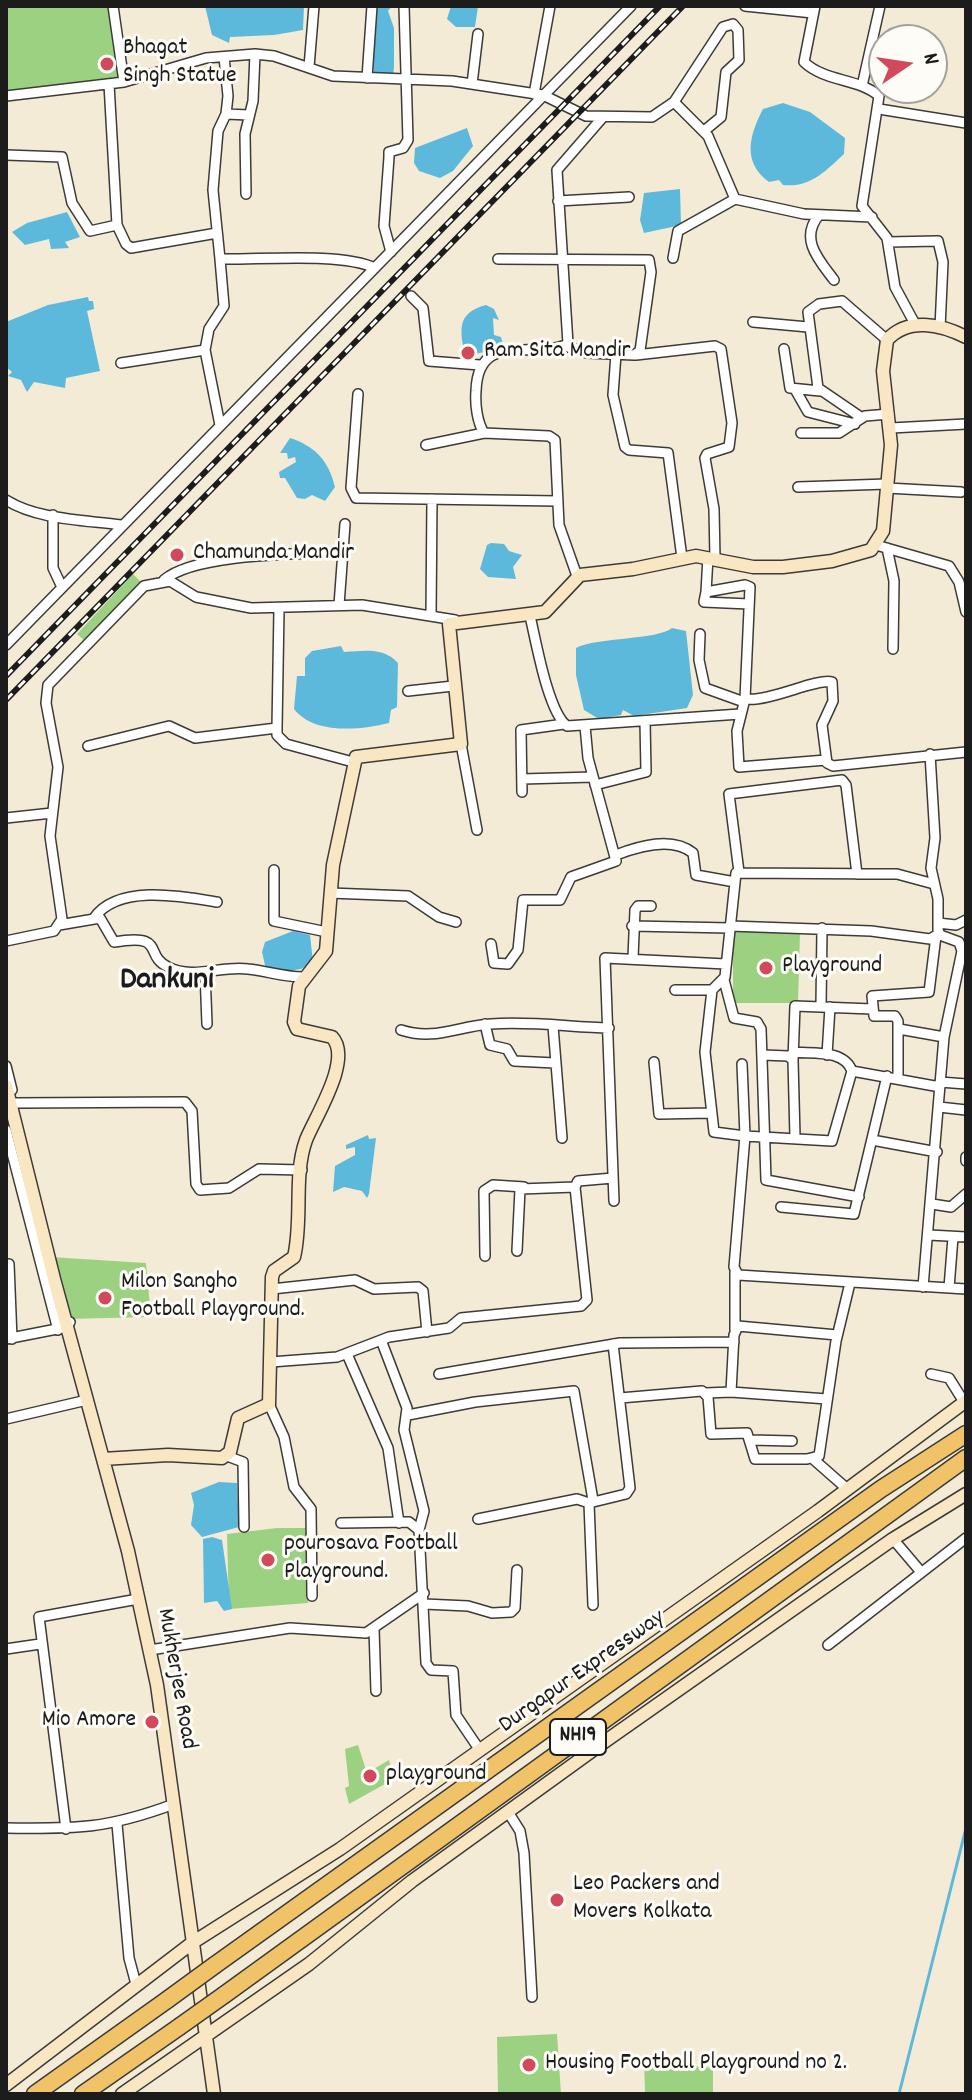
<!DOCTYPE html>
<style>
body{margin:0}
#map{position:relative;width:972px;height:2100px;overflow:hidden;background:#f4ebd6;font-family:Dekko,sans-serif}
canvas{display:block}
.frame{position:absolute;inset:0;border:8px solid #1c1c1c;pointer-events:none}
.north{position:absolute;left:868px;top:24px;width:80px;height:80px;box-sizing:border-box;background:#fdfcf7;border:2px solid #a3a29f;border-radius:50%;rotate:77deg;font-size:22px;font-weight:700;line-height:32px;text-align:center;color:#1c1c1c}
.north::after{content:'';display:block;margin:auto;width:28px;height:36px;background:#d1495b;clip-path:polygon(50% 0,100% 100%,50% 72%,0 100%)}
</style>
<div id="map">
<canvas width="972" height="2100"></canvas>
<div class="frame"></div>
<div class="north">N</div>
</div>
<script>
const c = document.querySelector('canvas').getContext('2d');
c.lineJoin = 'round';
function paint(path, color) { c.fillStyle = color; c.fill(path, 'evenodd'); }
function strokePath(path, color, width, dash) { c.strokeStyle = color; c.lineWidth = width; c.lineCap = dash ? 'butt' : 'round'; c.setLineDash(dash || []); c.stroke(path); }
function label(font, color, halo, rows, align = 'center') {
  c.font = font + ' Dekko,sans-serif'; c.lineWidth = 6; c.setLineDash([]); c.textBaseline = 'middle'; c.strokeStyle = halo; c.fillStyle = color; for (const [text, x, y, turn = 0] of rows) {
    c.save(); c.translate(x, y); c.rotate((+turn || 0) * Math.PI / 180); c.textAlign = isNaN(turn) ? turn : align; if (halo) c.strokeText(text, 0, 0); c.fillText(text, 0, 0); c.restore();
  }
}
paint(new Path2D(`
 M6 6H113L124 82 6 96Z
 M133 574 143 584 85 641 77 634Z
 M733 931 800 932 798 1003H733Z
 M50 1257 146 1263 151 1317 65 1319Z
 M277 1528H308V1603L229 1609 227 1534Z
 M358 1745 367 1773 389 1760 394 1779 349 1804 345 1788 349 1786 345 1749Z
 M557 2034 561 2094H498L497 2037Z
 M644 2060 713 2068V2094L645 2093Z`), '#9cd182');
paint(new Path2D(`
 M205 6H304L303 30 274 35 230 37 229 43 212 35Z
 M380 6H392L388 11 394 28V68L393 74 374 75 371 42 376 20 373 14Z
 M451 6H478L475 27H456L447 19Z
 M783 103 810 112 845 138 844 154C825 172 809 188 783 185L779 180 769 182C742 162 749 136 763 109Z
 M467 128 473 146 453 171 440 178 419 171 414 163 415 148Z
 M680 189 681 225 644 233 640 220 644 193Z
 M67 212 80 237 65 242 69 248 51 249 49 239 25 245 12 232 27 223Z
 M88 297 89 301H93L94 309 87 311 100 371 66 378 65 388 34 382 27 392 21 380 8 376 12 372 6 367V322L48 305Z
 M486 305 494 309 499 320 493 318 494 335 501 337 504 348 465 356C460 330 456 313 486 305Z
 M290 438C315 446 329 461 335 487L325 501 312 495 305 499 297 498 285 478H280L279 472 296 462 295 457 288 459 287 453H280Z
 M491 543 504 544 509 551 522 555 513 567 516 579 488 577 480 569 487 545Z
 M672 628 686 631 693 695 687 708 634 716 623 710 621 715 599 719 584 710 576 675V648C597 637 658 640 672 628Z
 M341 646 344 652C365 651 383 647 398 663L397 707 391 710 389 723C361 730 314 735 294 709L297 676H305V658L312 651Z
 M293 931 310 935 313 962 301 969 267 974 262 952 265 942Z
 M368 1135 369 1139 376 1138 369 1194 367 1198 362 1191 344 1187 333 1192 335 1166 355 1155V1147L346 1149V1145Z
 M219 1482 237 1483 239 1527 202 1537 191 1525 194 1505 191 1493Z
 M212 1537 222 1540 232 1609 224 1611 217 1601 204 1603 203 1539Z`), '#5db9db');
strokePath(new Path2D(`
 M899 2094 966 1828`), '#5db9db', 3);
const street = new Path2D(`
 M745 6 813 13
 M815 6 804 62C825 82 858 78 879 96L862 206 887 238 895 287 915 324
 M224 57 228 96 226 114 218 131 213 190 220 259C259 260 342 252 375 268
 M309 67 314 6
 M367 78 372 6
 M124 82 206 58 255 54 274 56 333 76 452 81 543 95 586 116 652 117 674 102 723 27 733 24 738 30 739 60 726 72 721 117 704 131
 M109 84 117 225 126 244 131 248 217 233
 M472 84 478 34
 M862 86 880 6
 M534 94 550 6
 M6 96 124 82 113 6
 M674 102 708 136 735 199 804 214 872 217
 M879 109 966 123
 M226 114 249 115
 M6 155 62 157 72 203 90 231 117 225
 M246 194 245 134 253 101 255 54
 M558 201 629 197
 M819 215C799 239 819 260 834 280
 M888 242 938 241 943 262 940 328
 M391 252 384 226 389 157V152L403 148 408 140 404 6
 M673 258 678 231 735 199
 M220 259 224 306 209 329 205 350 220 425
 M498 259 649 260 651 272 640 351 634 355 587 353 565 346
 M411 296 423 308 429 361 480 365
 M753 322 808 327
 M784 349 790 388 820 391
 M616 354 613 395 625 447 629 450 668 453 682 558
 M636 355 715 346 721 349 732 423 729 447 707 454 705 458 714 509 715 558
 M121 363 205 350
 M796 391 808 412 855 424
 M358 394 351 488 356 498 558 501
 M862 418 818 388 808 312 819 304 842 301 887 340
 M891 428 966 424
 M801 433H839L865 416 889 414
 M426 445 484 433
 M798 487 887 484
 M887 488 961 492
 M6 500C38 520 85 520 121 525
 M53 515V568L61 585
 M876 545 949 566 959 582 966 612
 M887 548 894 581 893 649
 M708 557 706 592 745 585 750 587 745 699C770 702 816 678 832 682L833 701 822 725 827 763 833 766 966 752
 M577 576 559 525 555 440 549 436 484 433C477 422 475 404 476 391 478 330 532 360 568 344L557 170 603 117
 M164 580C195 553 300 554 343 552
 M706 592 704 602 749 604
 M339 605 345 524
 M431 616 432 499
 M530 616C536 641 548 712 567 726L740 714
 M700 634 699 660 705 688 744 702
 M6 645 631 6
 M408 691 453 686
 M745 699 737 731 739 767 826 760
 M277 728V735L286 744 353 762
 M461 744 477 830
 M88 746 169 726 195 738 277 728 279 609
 M522 779 593 777
 M595 785 646 772 645 721
 M522 792 521 730 564 724
 M6 818 52 813
 M616 855C639 846 672 836 693 853L696 875 735 882
 M274 870V921L327 932
 M739 872 729 794 842 780 846 785 857 874
 M330 893 408 896 439 917 456 922
 M94 918C118 884 181 896 217 902
 M938 923 956 925 966 920
 M59 925 100 918 114 942C167 933 143 955 168 967 193 980 223 965 248 969 267 971 283 977 303 977
 M632 926 730 928
 M730 926 871 931 930 939 937 935
 M6 941 54 931 62 919 50 836 58 767 46 703 48 685 144 586 170 581 196 597 251 608 362 605 455 620
 M491 944 494 963 508 964 518 950 523 900H560L571 877 616 861 588 758 585 726
 M633 958 635 910 638 906H651
 M205 972 207 1024
 M724 980 734 1018 757 1022 761 1029 766 1180 859 1197
 M675 990H712
 M821 1006 822 928
 M485 1024 490 1045 507 1049 514 1061 555 1063
 M553 1026 562 1138
 M899 1029 944 1037
 M401 1030C435 1041 457 1026 491 1024 530 1021 570 1027 609 1028
 M793 1052C813 1054 844 1049 852 1071
 M763 1055 788 1056 793 1060 795 1137
 M827 1055 830 1007
 M793 1060 795 1006 872 1009
 M654 1062 659 1114 710 1113
 M742 1064 745 1136 714 1132 705 1052 712 990 725 977 736 873 897 874 934 884
 M6 1066 12 1090
 M898 1078V1021L895 1016H874L872 996 929 992 936 936
 M940 1082 966 1084
 M940 1087 852 1071 832 1141 745 1136 734 1267 738 1275 966 1289
 M16 1103 185 1102 192 1111 196 1184 200 1190 229 1188 259 1169 302 1170
 M939 1107 966 1110
 M6 1130 58 1330
 M872 1140 937 1152
 M966 1157V1161
 M614 1201 605 958 726 964
 M932 1204 951 1207 966 1194
 M781 1207 854 1214 887 1076
 M929 1235 966 1237
 M517 1251 520 1189 575 1187
 M485 1256 484 1191 493 1185 524 1187
 M9 1264 12 1339
 M923 1287 944 1037 962 951 959 942 940 935 938 930V899L931 868 935 838 930 754
 M949 1288 953 1237
 M272 1289 355 1280 374 1289 418 1287 423 1291 427 1332
 M735 1330V1272
 M6 1339 67 1327 70 1322
 M381 1340 407 1408 404 1430 424 1511 419 1530
 M347 1354 388 1448 399 1523
 M271 1362 337 1357 389 1337 449 1328 461 1318 581 1306 587 1300 575 1187 578 1181 613 1178
 M439 1374 620 1343 734 1342
 M931 1374 949 1378 964 1402
 M731 1392 827 1399
 M706 1393 731 1392 734 1335 738 1326 837 1335
 M620 1398 702 1391 708 1397 711 1434 747 1433 755 1459H807L819 1456 836 1341 850 1283
 M269 1404 284 1437 294 1487 311 1509 312 1596
 M408 1415 475 1402 574 1391 593 1500
 M6 1419 87 1400
 M751 1440 792 1441
 M227 1456 243 1462 244 1527
 M812 1458 845 1487
 M478 1519 577 1499 589 1503
 M341 1523 409 1522 419 1530 426 1663 431 1670 453 1671 456 1715 479 1749
 M893 1539 921 1572
 M424 1604 468 1606 492 1613 511 1612 515 1608 517 1570
 M593 1605 589 1503 626 1494 630 1488 613 1344
 M374 1629 376 1691
 M828 1645 966 1538
 M6 1649 40 1644
 M150 1650 290 1628 366 1633 424 1593
 M508 1812 520 1831 524 1853 532 1997
 M117 1824 129 1958 136 1984
 M6 1828C76 1829 107 1829 174 1804
 M66 1829 39 1617 138 1599`);
const secondary = new Path2D(`
 M6 1086 54 1279 128 1551 157 1685 214 2094
 M103 1459 168 1455 222 1458 230 1452 238 1418 269 1404 272 1277 274 1271 294 1257C303 1220 293 1176 306 1140 315 1117 353 1059 332 1037L297 1029 294 1022 299 986 326 951 333 865 356 757 461 744 449 624 545 612 580 575 633 569 696 556 753 567H783L832 561 871 550 883 531 891 445 883 371 887 340C908 317 940 324 966 337
 M6 2085 192 1943 340 1849 818 1511 966 1401
 M122 2094 309 1964 412 1881 607 1740 893 1539 966 1494`);
const highway = new Path2D(`
 M215 1965 881 1489 966 1434
 M224 1995 966 1458
 M35 2094 167 2000
 M83 2094 179 2027`);
strokePath(street, '#3c3b38', 12);
strokePath(secondary, '#3c3b38', 15);
strokePath(highway, '#3c3b38', 19);
strokePath(street, '#fff', 9);
strokePath(secondary, '#f9e7c3', 12);
strokePath(highway, '#f1c369', 16);
const rail = new Path2D(`
 M6 676 660 6
 M6 700 683 6`);
strokePath(rail, '#1c1c1c', 6);
strokePath(rail, '#fdfcf7', 3, [9]);
const highwayBridge = new Path2D(`
 M167 2000 215 1965
 M179 2027 224 1995`);
strokePath(highwayBridge, '#3c3b38', 19, []);
strokePath(highwayBridge, '#f1c369', 16);
for (const [x, y, r, color] of [
 [107,64,8,"#d1495b"],
 [468,353,8,"#d1495b"],
 [177,555,8,"#d1495b"],
 [766,968,8,"#d1495b"],
 [105,1298,8,"#d1495b"],
 [268,1560,8,"#d1495b"],
 [152,1722,8,"#d1495b"],
 [370,1776,8,"#d1495b"],
 [557,1900,8,"#d1495b"],
 [529,2065,8,"#d1495b"]
]) { const dot = new Path2D(); dot.arc(x, y, r, 0, 2 * Math.PI); c.fillStyle = color; c.fill(dot); strokePath(dot, '#fdfcf7', 3); }
for (const [x, y, w] of [
 [578,1737,56]
]) { const box = new Path2D(); box.roundRect(x - w / 2, y - 18, w, 36, 6); c.fillStyle = '#fdfcf7'; c.fill(box); strokePath(box, '#1c1c1c', 2); }
label('bold 22px', '#1c1c1c', null, [
 ["NH19",578,1737]
]);
label('24px', '#1c1c1c', '#fdfcf7', [
 ["Bhagat",123,50],
 ["Singh Statue",123,78],
 ["Ram Sita Mandir",484,353],
 ["Chamunda Mandir",193,555],
 ["Playground",782,968],
 ["Milon Sangho",121,1284],
 ["Football Playground.",121,1312],
 ["pourosava Football",284,1546],
 ["Playground.",284,1574],
 ["Mio Amore",136,1722,"right"],
 ["playground",386,1776],
 ["Leo Packers and",573,1886],
 ["Movers Kolkata",573,1914],
 ["Housing Football Playground no 2.",545,2065]
], 'left');
label('24px', '#1c1c1c', '#fdfcf7', [
 ["Durgapur Expressway",583,1673,-35],
 ["Mukherjee Road",175,1679,80]
]);
label('bold 32px', '#1c1c1c', '#fdfcf7', [
 ["Dankuni",167,983]
]);
</script>
